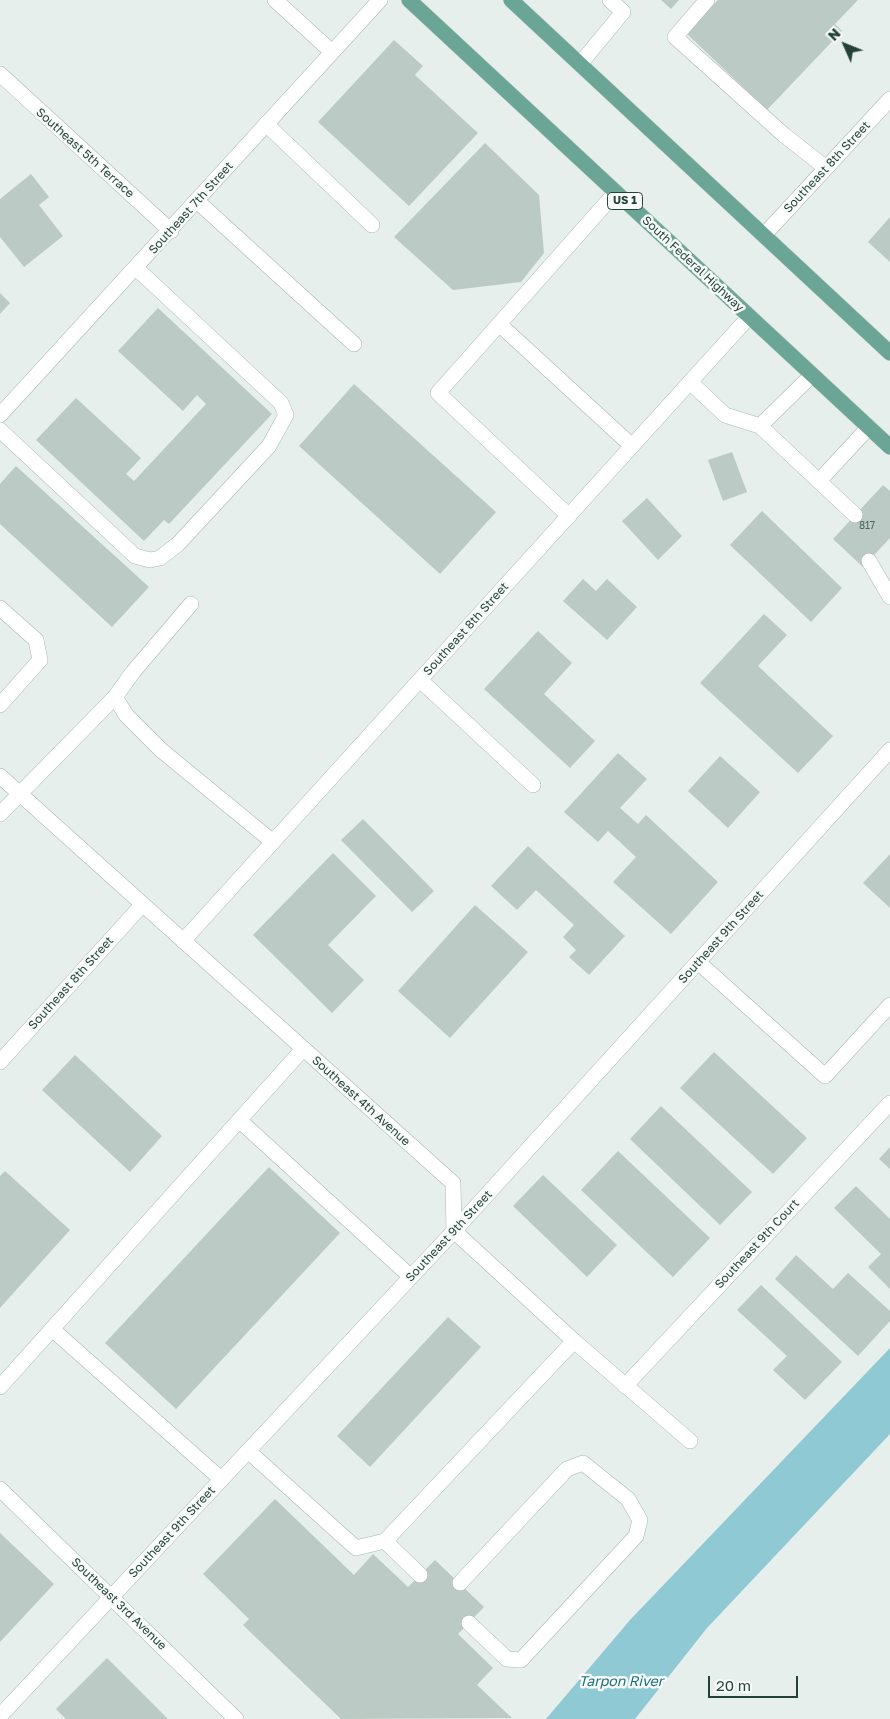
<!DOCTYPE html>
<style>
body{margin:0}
#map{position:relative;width:890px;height:1719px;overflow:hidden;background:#e6efeb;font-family:"Golos Text",sans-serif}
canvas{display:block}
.north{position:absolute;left:820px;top:20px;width:50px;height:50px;-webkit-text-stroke:4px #f7fbf9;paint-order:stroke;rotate:314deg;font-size:14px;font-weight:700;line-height:20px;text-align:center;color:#24423a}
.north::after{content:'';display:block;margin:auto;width:18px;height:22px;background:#24423a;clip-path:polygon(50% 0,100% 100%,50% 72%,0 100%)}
.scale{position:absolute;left:708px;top:1676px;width:90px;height:22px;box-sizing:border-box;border:2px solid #24423a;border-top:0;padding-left:6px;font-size:15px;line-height:18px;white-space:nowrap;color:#24423a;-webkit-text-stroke:4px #f7fbf9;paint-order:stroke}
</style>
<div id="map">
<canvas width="890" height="1719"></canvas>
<div class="north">N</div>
<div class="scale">20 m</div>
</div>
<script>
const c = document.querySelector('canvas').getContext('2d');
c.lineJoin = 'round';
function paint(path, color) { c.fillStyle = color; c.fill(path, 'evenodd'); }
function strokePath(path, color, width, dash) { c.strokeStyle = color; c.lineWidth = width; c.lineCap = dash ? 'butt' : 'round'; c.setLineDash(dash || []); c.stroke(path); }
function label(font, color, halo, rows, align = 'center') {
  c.font = font + ' "Golos Text",sans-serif'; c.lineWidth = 5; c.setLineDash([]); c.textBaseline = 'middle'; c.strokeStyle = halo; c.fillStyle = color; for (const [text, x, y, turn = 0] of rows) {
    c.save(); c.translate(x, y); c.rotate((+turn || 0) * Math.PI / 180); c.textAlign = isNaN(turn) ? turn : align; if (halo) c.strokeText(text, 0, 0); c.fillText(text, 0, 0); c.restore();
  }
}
paint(new Path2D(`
 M890 1348V1434L707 1628 635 1719H546L630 1620Z`), '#8ec9d4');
paint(new Path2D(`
 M661 0H679L671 9Z
 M718 0H858L835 24 842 31 767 110 686 33Z
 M394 40 423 66 415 75 478 133 409 206 318 122Z
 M485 143 539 195 544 253 521 282 453 290 394 237Z
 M31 174 49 197 39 205 63 236 24 267 0 237V199Z
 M890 217V262L868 242Z
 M0 293 10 303 0 314Z
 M158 308 272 414 169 524 164 520 144 541 36 440 76 398 141 458 126 474 134 481 206 404 197 395 183 411 118 351Z
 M354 384 496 512 440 574 299 446Z
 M732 452 747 492 723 501 708 460Z
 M16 466 149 587 112 627 0 524V484Z
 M883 485 890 491V538L863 567 833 539Z
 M647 498 682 536 658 560 622 521Z
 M762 511 842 588 811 622 730 545Z
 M583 579 596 591 607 579 637 607 607 640 563 601Z
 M764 614 787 635 758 666 833 736 798 773 700 683Z
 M538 631 572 663 544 694 595 741 570 768 484 689Z
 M618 753 647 779 620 808 638 824 646 815 718 882 671 934 613 882 636 857 608 831 598 842 564 812Z
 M720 756 760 792 728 828 688 791Z
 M363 819 434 891 412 912 341 840Z
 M528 846 625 936 589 975 569 957 576 950 563 937 574 925 536 890 517 910 491 886Z
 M333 853 376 896 328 945 364 980 332 1013 253 935Z
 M890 854V908L863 883Z
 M475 905 528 952 450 1038 398 991Z
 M714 1052 807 1138 773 1174 680 1088Z
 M75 1055 162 1136 130 1172 42 1090Z
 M661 1106 752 1192 720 1225 630 1139Z
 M890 1147V1169L879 1159Z
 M618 1151 710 1238 673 1277 581 1190Z
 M269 1167 340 1233 176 1409 105 1343Z
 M5 1171 70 1230 0 1308V1176Z
 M543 1175 617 1245 587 1277 513 1206Z
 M856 1186 890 1219V1289L868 1267 881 1254 834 1208Z
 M796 1255 833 1289 848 1273 890 1311V1321L858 1356 775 1279Z
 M761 1285 842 1362 805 1400 773 1370 787 1356 737 1310Z
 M448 1317 481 1347 370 1467 337 1436Z
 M275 1499 354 1575 373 1554 408 1587 435 1560 484 1607 458 1634 493 1668 477 1685 512 1718 341 1719 243 1625 249 1619 203 1574Z
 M0 1533 54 1584 0 1642Z
 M107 1658 168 1719H66L56 1709Z`), '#bbcac4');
const lane = new Path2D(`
 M275 0 332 52
 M707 0 675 37 784 135 826 168
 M580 64 623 12 610 0
 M266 124 372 225
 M197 201 354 344
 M499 324 632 446
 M690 382 725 415 760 426 855 515
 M760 426 812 375
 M0 430 135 556 150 560 160 558 178 544 269 446 286 415 281 403 136 268
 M819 481 869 427
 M569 516 438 393 616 192
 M869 561 890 597
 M191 604 133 672 115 697 126 715 161 750 273 842
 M0 608 36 640 40 660 0 705
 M420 680 533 785
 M0 814 115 697
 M698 962 825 1076 890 1005
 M239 1120 411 1277
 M52 1329 221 1479
 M0 1387 303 1049
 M248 1451 356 1548 385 1541 574 1341
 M385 1541 420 1575
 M460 1583 567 1469 583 1463 628 1499 640 1520 636 1536 521 1660 507 1659 469 1623`);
const street = new Path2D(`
 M0 74 171 231
 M764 235 890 99
 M0 415 380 0
 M0 776 453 1183 454 1231 574 1341 690 1441
 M183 941 749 317
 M0 1062 142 905
 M625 1386 890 1103
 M0 1716 454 1231 890 750`);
const secondary = new Path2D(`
 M0 1489 236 1719`);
const primary = new Path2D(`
 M409 0 890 447
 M511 0 890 353`);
strokePath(lane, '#a8b8b2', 16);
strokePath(street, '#a8b8b2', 16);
strokePath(secondary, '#a4bbb3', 16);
strokePath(primary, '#c2cac8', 16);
strokePath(lane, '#fff', 15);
strokePath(street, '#fff', 15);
strokePath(secondary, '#fff', 15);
strokePath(primary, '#6aa596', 15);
label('10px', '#4a645c', null, [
 ["817",867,526]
]);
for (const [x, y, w] of [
 [625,201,35]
]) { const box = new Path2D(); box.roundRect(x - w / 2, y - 8.5, w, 17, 4); c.fillStyle = '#f7fbf9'; c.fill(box); strokePath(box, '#24423a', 1); }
label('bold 11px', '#24423a', null, [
 ["US 1",625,201]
]);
label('12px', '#24423a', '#f7fbf9', [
 ["Southeast 5th Terrace",85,153,42],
 ["Southeast 8th Street",827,167,-47],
 ["Southeast 7th Street",191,208,-48],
 ["South Federal Highway",693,264,43],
 ["Southeast 8th Street",466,629,-48],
 ["Southeast 9th Street",721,937,-48],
 ["Southeast 8th Street",71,983,-48],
 ["Southeast 4th Avenue",361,1101,42],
 ["Southeast 9th Street",449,1236,-47],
 ["Southeast 9th Court",757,1244,-47],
 ["Southeast 9th Street",172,1532,-47],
 ["Southeast 3rd Avenue",119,1604,44]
]);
label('italic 14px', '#1c6f80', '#f7fbf9', [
 ["Tarpon River",621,1682]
]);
</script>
